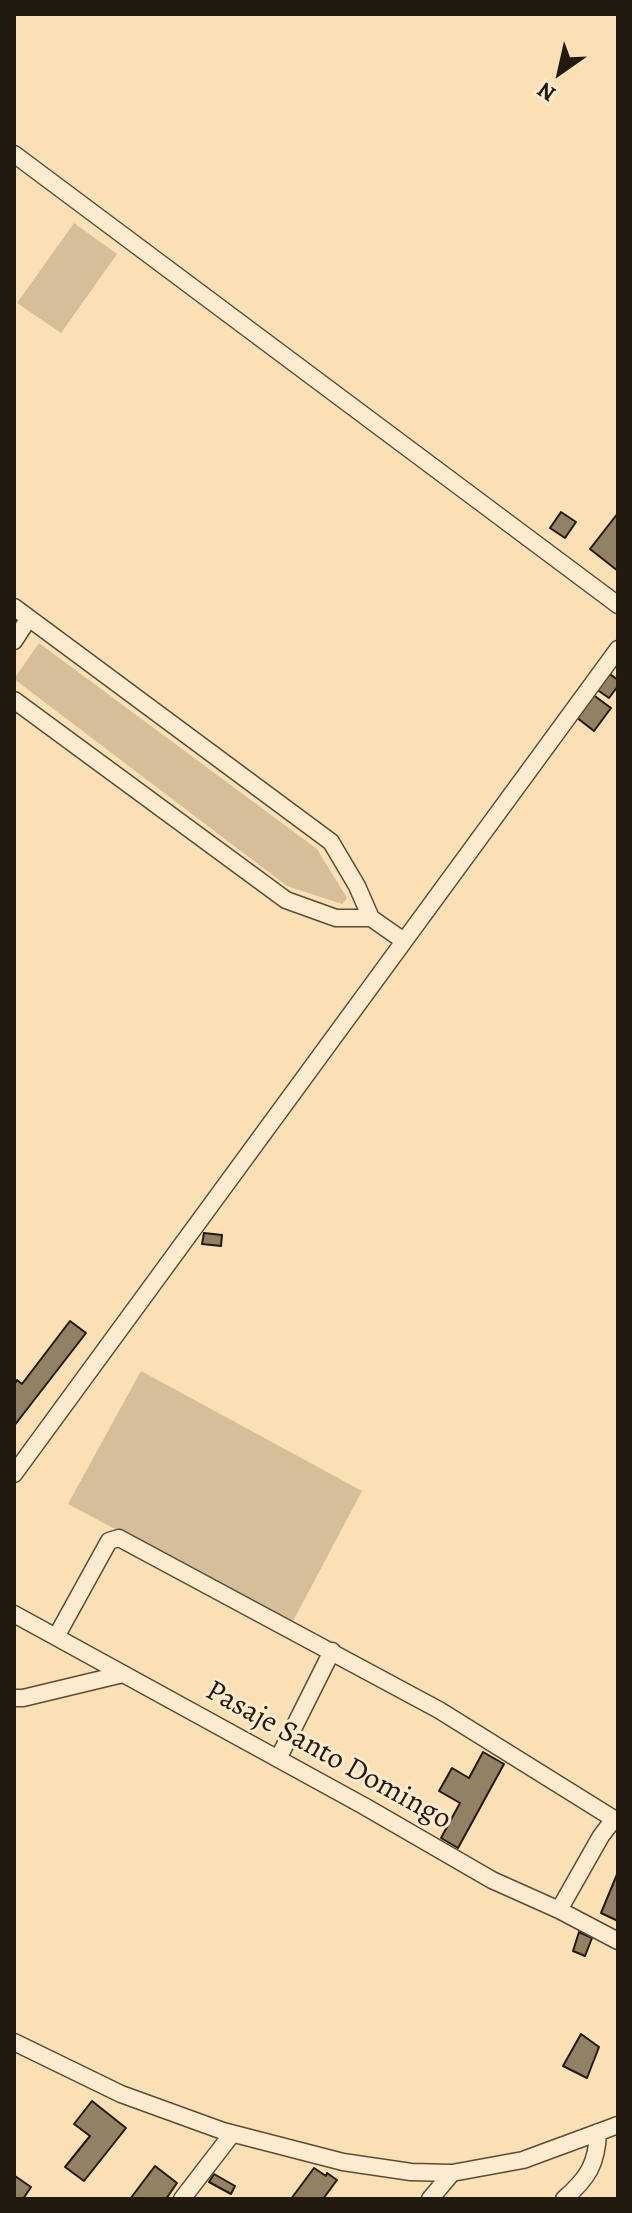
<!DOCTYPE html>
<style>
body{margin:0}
#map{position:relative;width:632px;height:2213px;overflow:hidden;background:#fae0b4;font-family:Alegreya,serif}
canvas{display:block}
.frame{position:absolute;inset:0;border:16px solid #231a0f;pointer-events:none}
.north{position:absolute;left:520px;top:32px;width:80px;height:80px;-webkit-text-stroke:6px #fcebce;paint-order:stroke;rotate:214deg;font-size:22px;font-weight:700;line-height:32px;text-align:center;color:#231a0f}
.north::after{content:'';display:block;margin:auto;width:28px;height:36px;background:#231a0f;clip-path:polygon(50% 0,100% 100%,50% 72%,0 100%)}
</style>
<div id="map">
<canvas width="632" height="2213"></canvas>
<div class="frame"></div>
<div class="north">N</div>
</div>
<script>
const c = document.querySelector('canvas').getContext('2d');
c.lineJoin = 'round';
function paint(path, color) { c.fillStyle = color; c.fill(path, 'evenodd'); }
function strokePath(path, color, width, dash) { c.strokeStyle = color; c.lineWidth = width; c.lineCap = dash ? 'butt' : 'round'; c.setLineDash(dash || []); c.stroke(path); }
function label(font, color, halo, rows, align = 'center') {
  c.font = font + ' Alegreya,serif'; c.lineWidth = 6; c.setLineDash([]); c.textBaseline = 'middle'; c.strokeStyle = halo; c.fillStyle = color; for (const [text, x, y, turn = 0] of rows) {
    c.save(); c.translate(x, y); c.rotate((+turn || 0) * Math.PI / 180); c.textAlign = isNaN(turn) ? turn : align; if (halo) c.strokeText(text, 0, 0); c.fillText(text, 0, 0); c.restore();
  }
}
paint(new Path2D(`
 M74 223 117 254 61 333 17 303Z
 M39 643 317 849 347 898 342 904 287 886 14 679Z
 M141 1371 362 1491 292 1623 68 1504Z`), '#d5be98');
const building = new Path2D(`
 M561 512 576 522 565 538 550 528Z
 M618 513V571L590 549Z
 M607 672 618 680V686L609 698 596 689Z
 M592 694 611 708 594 731 576 717Z
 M204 1233 222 1235 221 1246 202 1244Z
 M70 1321 86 1333 14 1426V1385L17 1380 22 1384Z
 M483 1752 504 1764 458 1848 441 1838 460 1803 439 1791 452 1768 469 1778Z
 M618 1872V1921L601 1913Z
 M579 1932 592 1938 585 1956 573 1951Z
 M581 2034 599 2047 587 2078 563 2066Z
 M92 2101 126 2128 84 2181 65 2167 90 2136 74 2124Z
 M155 2166 177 2183 166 2199H130Z
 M314 2168 326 2176 327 2173 337 2180 323 2199H291Z
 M214 2174 235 2186 231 2194 209 2182Z
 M15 2176 31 2187 23 2199H14Z`);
paint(building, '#938165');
strokePath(building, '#231a0f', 2);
const street = new Path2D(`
 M14 154 618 605
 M14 607 331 842 357 886 371 918 404 941
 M14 641 29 618
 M14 700 286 900 336 918H371
 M14 1474 618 649
 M14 1614 364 1806 492 1880 559 1910 618 1941
 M56 1637 109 1541 119 1538 439 1710 614 1819
 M14 1698H23L123 1674
 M278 1759 332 1651
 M559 1910 601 1836 614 1819 618 1822
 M14 2042 121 2094 223 2131 343 2162 411 2172 452 2173 523 2160 618 2125
 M182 2199 232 2134
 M430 2199 452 2173
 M564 2199C588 2178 597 2164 598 2132`);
strokePath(street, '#594c38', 19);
strokePath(street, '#fcebce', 16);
label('30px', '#231a0f', '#fcebce', [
 ["Pasaje Santo Domingo",328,1756,29]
]);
</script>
